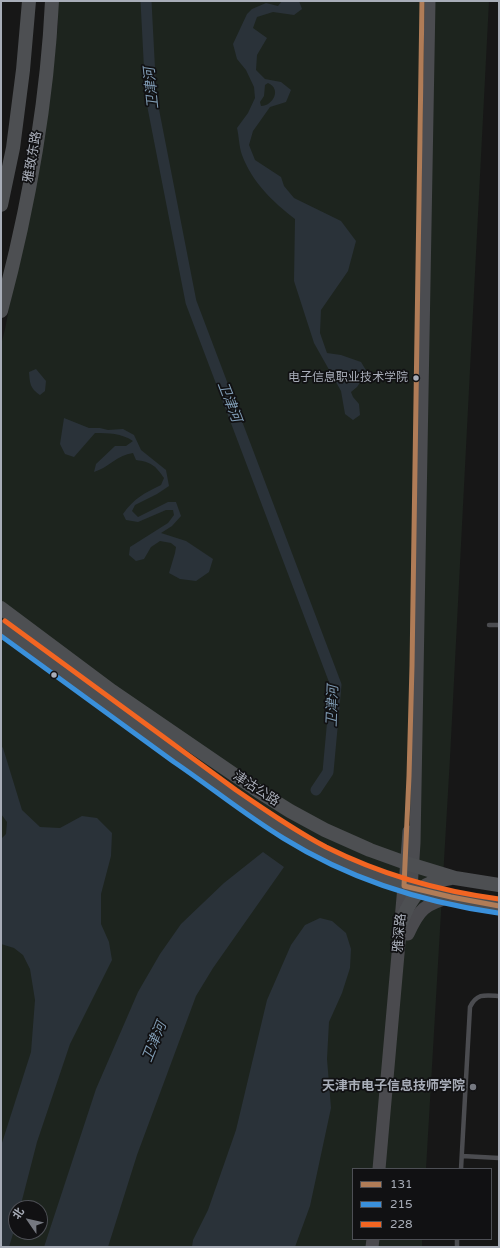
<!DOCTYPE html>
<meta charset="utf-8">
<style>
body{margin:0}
#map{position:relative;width:500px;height:1248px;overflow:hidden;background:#171717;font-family:"Varela Round","Noto Sans SC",sans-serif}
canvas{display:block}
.frame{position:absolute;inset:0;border:2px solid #a8adb8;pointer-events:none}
.legend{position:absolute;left:352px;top:1168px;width:140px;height:72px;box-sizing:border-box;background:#111113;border:1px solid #4d4f55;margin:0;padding:5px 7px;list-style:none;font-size:12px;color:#a8adb8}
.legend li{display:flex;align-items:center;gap:8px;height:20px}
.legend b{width:20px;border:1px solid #4d4f55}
.north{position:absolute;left:8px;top:1200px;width:40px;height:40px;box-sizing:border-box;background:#111113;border:1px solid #4d4f55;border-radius:50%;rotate:304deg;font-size:11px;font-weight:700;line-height:16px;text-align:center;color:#a8adb8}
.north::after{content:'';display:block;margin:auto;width:14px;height:18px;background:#757880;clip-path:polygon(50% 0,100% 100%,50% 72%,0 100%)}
</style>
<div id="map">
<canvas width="500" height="1248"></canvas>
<div class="frame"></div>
<ul class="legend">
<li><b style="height:5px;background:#b07c57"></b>131</li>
<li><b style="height:5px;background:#3a90db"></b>215</li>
<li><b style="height:5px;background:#f26522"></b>228</li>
</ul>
<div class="north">北</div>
</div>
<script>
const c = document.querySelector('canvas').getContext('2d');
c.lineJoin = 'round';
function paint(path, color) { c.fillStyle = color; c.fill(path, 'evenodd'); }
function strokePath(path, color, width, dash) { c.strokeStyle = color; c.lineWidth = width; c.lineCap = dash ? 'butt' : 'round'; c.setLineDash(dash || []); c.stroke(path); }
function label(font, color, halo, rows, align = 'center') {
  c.font = font + ' "Varela Round","Noto Sans SC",sans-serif'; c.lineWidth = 3.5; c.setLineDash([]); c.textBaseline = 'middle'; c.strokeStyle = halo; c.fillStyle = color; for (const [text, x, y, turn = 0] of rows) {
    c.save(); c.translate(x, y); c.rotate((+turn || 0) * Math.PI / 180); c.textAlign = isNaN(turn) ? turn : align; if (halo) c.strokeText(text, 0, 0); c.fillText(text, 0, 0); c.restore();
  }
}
paint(new Path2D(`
 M58 1H489L450 758 426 1169H353V1239H422V1247H1V345L5 329 50 93 58 26ZM16 1208H40V1232H16Z`), '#1d241e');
paint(new Path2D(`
 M282 1H299L302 9 294 15 273 12 257 17 253 28 267 38 257 55 256 70 265 79 281 82 291 90 286 102 270 107 253 131 249 145 255 160 281 177 284 186 294 198 341 221 356 241 348 271 321 310 320 333 327 353 341 355 361 362 367 372 357 387 351 392 353 397 359 404 360 415 353 420 345 414 341 391 314 343 294 281 295 219C273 202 252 182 242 155 239 147 239 136 237 128L248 113 255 98 254 87 246 70 237 59 233 44 247 14 252 9 266 3 278 6ZM268 83C282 89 273 106 261 106L260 102 264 96 265 85Z
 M36 369 46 381 45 391 40 395C30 388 30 384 29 372Z
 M64 418 89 428H100L108 430 123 429 134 435 141 450 166 470 169 486 157 494 135 505 132 511 138 517 168 502H176L181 516 172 526 161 533 186 541 213 559 209 572 196 581 180 579 169 573 175 553 176 547 171 543 160 541 151 547 144 559 136 561 129 555 130 547 168 523 174 515 173 510H166L138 522 126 520 123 514C133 499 146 492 161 485L164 478C155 465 151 462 136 460L133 453C117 455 108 468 94 472L96 464 115 446H126L133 441C121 433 109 433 95 433L74 457 65 454 60 444Z
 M1 746 3 748 22 810 40 827 60 828 82 816 97 818 112 833 111 856 101 894V924L109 942 112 960 70 1044 37 1142 20 1208H16V1224L9 1247H1V1146L31 1052 35 1000 30 969 23 955 14 948 1 944V839L6 834 7 822 1 814Z
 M263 852 284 867 213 968 196 996 137 1155 108 1247H44L96 1089 138 992 160 954 181 924 224 883Z
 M320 918 332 921 346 933 351 949 350 968 342 993 329 1022 327 1059 331 1108 310 1206 295 1247H192L193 1240 208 1210 236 1130 267 1000 291 945 305 925Z`), '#2a3239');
strokePath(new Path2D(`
 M146 1 151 97 191 302 336 685 328 772 316 790`), '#2a3239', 11);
strokePath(new Path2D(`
 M489 625H499
 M462 1156 499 1158
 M461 1169 470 1007C477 993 485 995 499 996
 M457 1247V1239`), '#4b4c50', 4.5);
strokePath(new Path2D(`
 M404 886 408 831
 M412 889 415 843 430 1`), '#4b4c50', 11);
strokePath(new Path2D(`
 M408 934C419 909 425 904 451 897
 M379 1169 404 886
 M372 1247 373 1239`), '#4a4a4e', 13);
strokePath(new Path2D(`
 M1 205 13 148 23 70 29 1
 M1 311C28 210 47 105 52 1
 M1 608 112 691 258 791 290 811 325 830 370 850 406 863 455 878 499 885
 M1 627C60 671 120 715 180 757 226 791 272 827 323 853 378 881 438 899 499 906
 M401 923C407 907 416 888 433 882 439 880 445 879 451 878`), '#4d4f52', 14);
strokePath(new Path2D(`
 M422 1 412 666 409 776 404 886 451 897 499 906`), '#b07c57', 5);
strokePath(new Path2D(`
 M1 636C58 678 116 720 174 762 211 787 245 815 283 838 349 879 421 902 498 913`), '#3a90db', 5);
strokePath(new Path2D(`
 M5 621 236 790C265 810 294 830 326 847 380 874 439 891 499 899`), '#f26522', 5);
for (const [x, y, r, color] of [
 [416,378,3.5,"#a8adb8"],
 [54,675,3.5,"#a8adb8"],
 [473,1087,4,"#757880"]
]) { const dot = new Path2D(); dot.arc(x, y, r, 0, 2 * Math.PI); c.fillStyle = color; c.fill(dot); strokePath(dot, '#111113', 1.5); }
label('12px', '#a8adb8', '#111113', [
 ["电子信息职业技术学院",408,378]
], 'right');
label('13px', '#a8adb8', '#111113', [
 ["雅致东路",33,157,-80],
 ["津沽公路",256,789,33],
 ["雅深路",400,933,-85]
]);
label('bold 13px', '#a8adb8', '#111113', [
 ["天津市电子信息技师学院",465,1087]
], 'right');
label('italic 14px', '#7f9bb3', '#111113', [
 ["卫津河",152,88,-96],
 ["卫津河",229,402,69],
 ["卫津河",333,706,-88],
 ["卫津河",155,1042,-68]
]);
</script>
